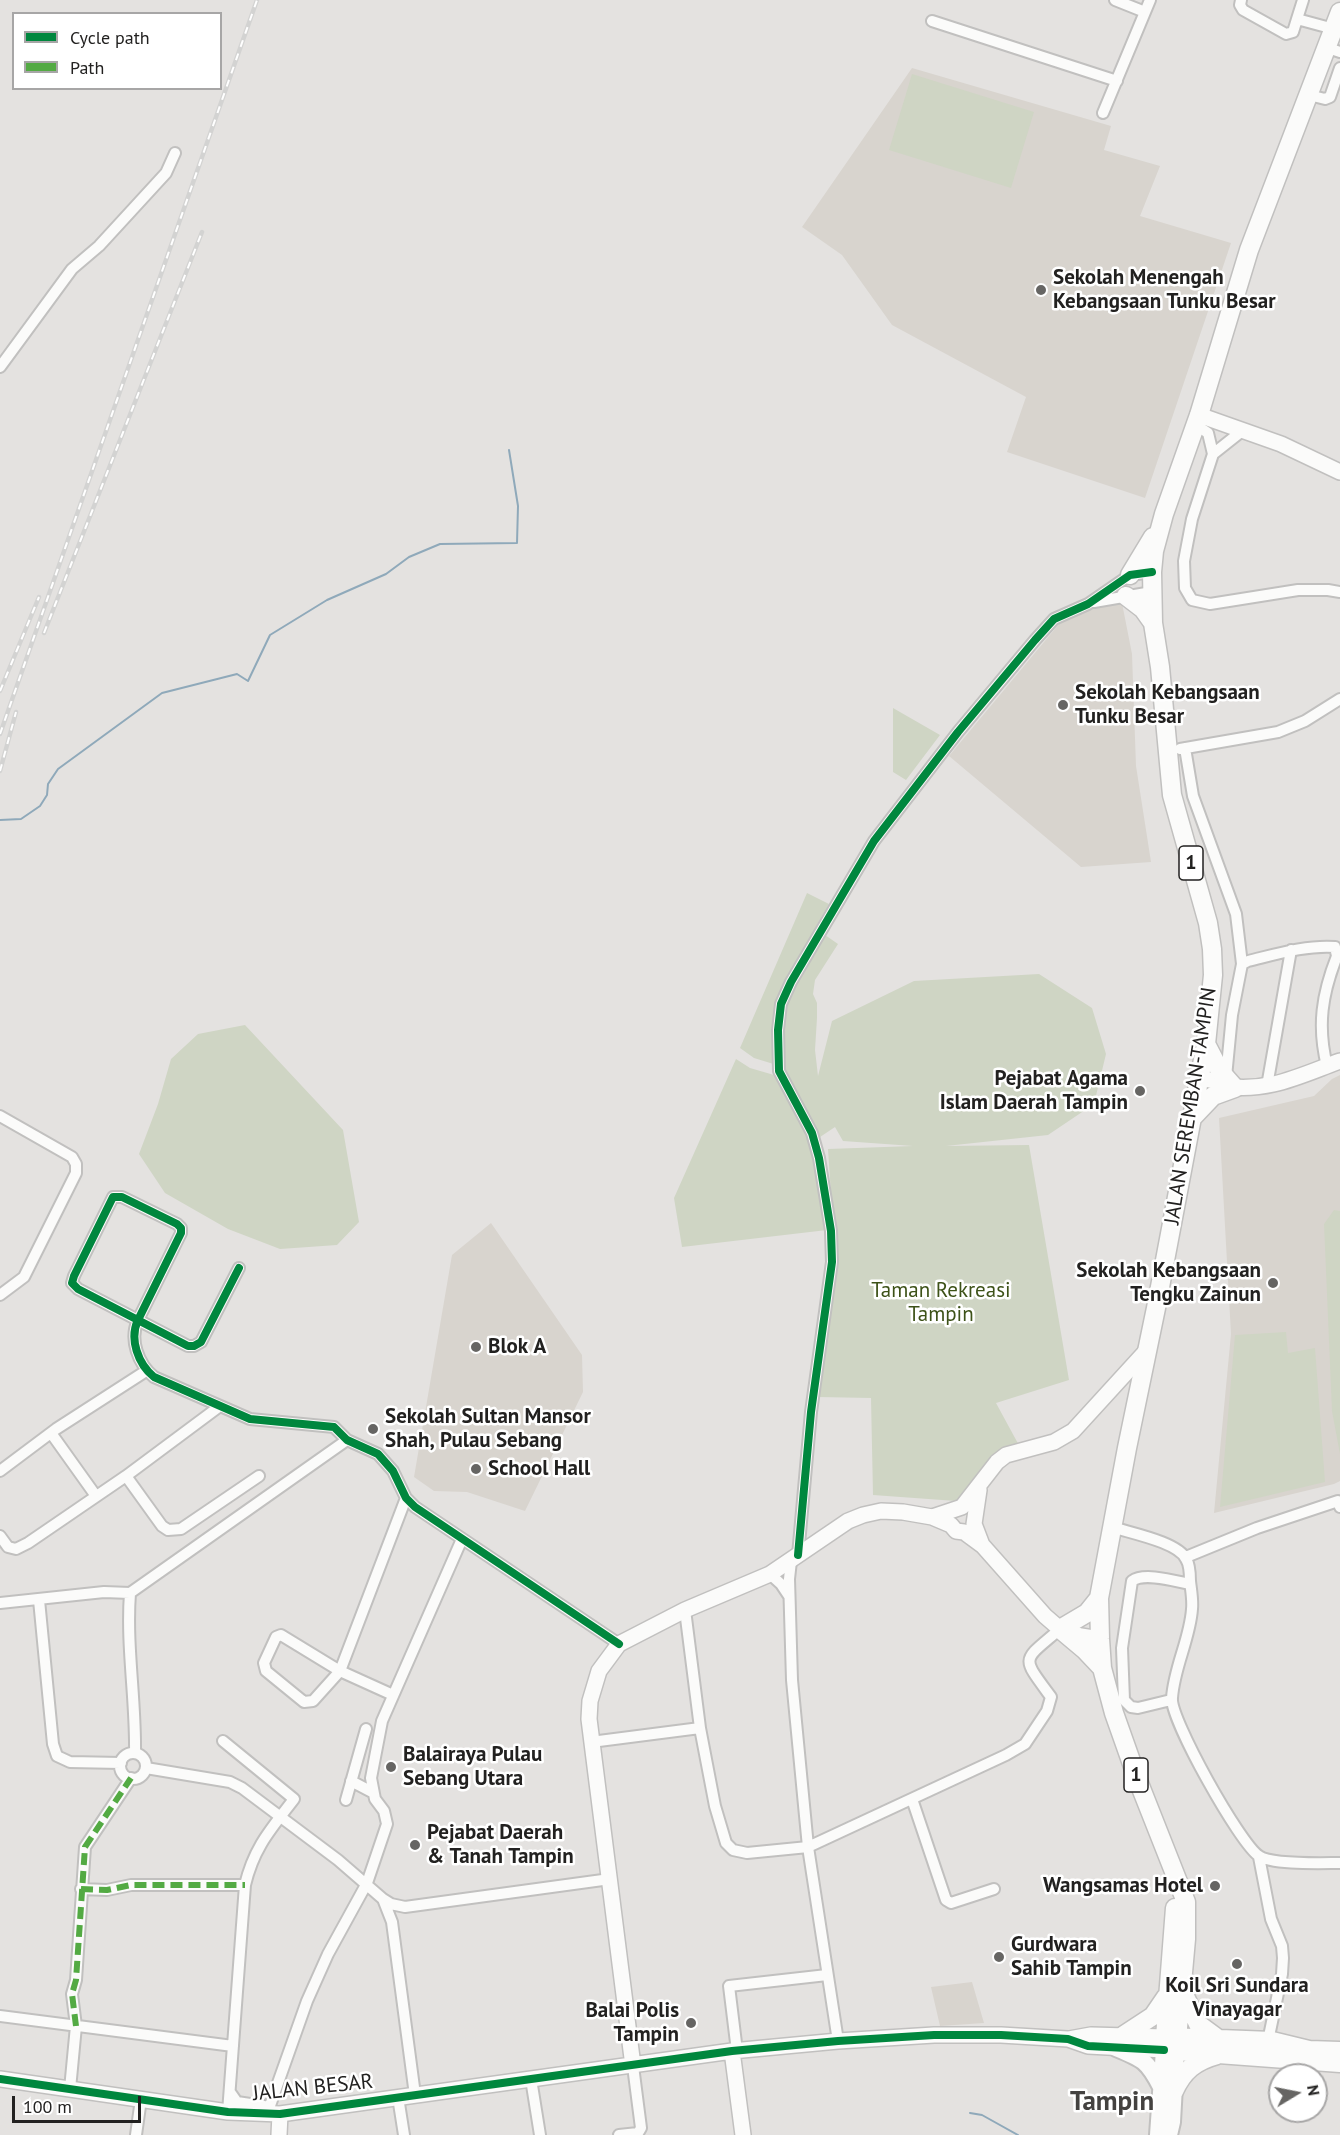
<!DOCTYPE html>
<style>
body{margin:0}
#map{position:relative;width:1340px;height:2135px;overflow:hidden;background:#e4e2e0;font-family:"PT Sans",sans-serif}
canvas{display:block}
.legend{position:absolute;left:12px;top:12px;width:210px;height:78px;box-sizing:border-box;background:#fff;border:2px solid #a7a6a6;margin:0;padding:8px 10px;list-style:none;font-size:18px;color:#222120}
.legend li{display:flex;align-items:center;gap:12px;height:30px}
.legend b{width:30px;border:2px solid #a7a6a6}
.north{position:absolute;left:1268px;top:2063px;width:60px;height:60px;box-sizing:border-box;background:#fff;border:2px solid #a7a6a6;border-radius:50%;rotate:80deg;font-size:16px;font-weight:700;line-height:24px;text-align:center;color:#222120}
.north::after{content:'';display:block;margin:auto;width:21px;height:27px;background:#666563;clip-path:polygon(50% 0,100% 100%,50% 72%,0 100%)}
.scale{position:absolute;left:12px;top:2096px;width:129px;height:27px;box-sizing:border-box;border:3px solid #222120;border-top:0;padding-left:8px;font-size:18px;line-height:21px;white-space:nowrap;color:#222120;-webkit-text-stroke:4px #fff;paint-order:stroke}
</style>
<div id="map">
<canvas width="1340" height="2135"></canvas>
<ul class="legend">
<li><b style="height:8px;background:#00873e"></b>Cycle path</li>
<li><b style="height:8px;background:#53aa43"></b>Path</li>
</ul>
<div class="north">N</div>
<div class="scale">100 m</div>
</div>
<script>
const c = document.querySelector('canvas').getContext('2d');
c.lineJoin = 'round';
function paint(path, color) { c.fillStyle = color; c.fill(path, 'evenodd'); }
function strokePath(path, color, width, dash) { c.strokeStyle = color; c.lineWidth = width; c.lineCap = dash ? 'butt' : 'round'; c.setLineDash(dash || []); c.stroke(path); }
function label(font, color, halo, rows, align = 'center') {
  c.font = font + ' "PT Sans",sans-serif'; c.lineWidth = 5; c.setLineDash([]); c.textBaseline = 'middle'; c.strokeStyle = halo; c.fillStyle = color; for (const [text, x, y, turn = 0] of rows) {
    c.save(); c.translate(x, y); c.rotate((+turn || 0) * Math.PI / 180); c.textAlign = isNaN(turn) ? turn : align; if (halo) c.strokeText(text, 0, 0); c.fillText(text, 0, 0); c.restore();
  }
}
paint(new Path2D(`
 M912 68 1111 126 1104 150 1160 166 1140 216 1231 243 1145 498 1007 452 1026 397 892 325 842 255 802 227Z
 M1122 603 1132 654 1136 766 1151 862 1081 867 949 756 1059 624 1089 608Z
 M1340 1075V1481L1334 1484 1214 1513 1231 1334 1219 1118 1314 1096 1332 1079Z
 M491 1223 582 1355 583 1392 525 1511 467 1492 434 1491 414 1477 452 1255Z
 M972 1982 984 2023 940 2026 931 1987Z`), '#d8d4ce');
paint(new Path2D(`
 M912 74 1034 112 1011 188 889 150Z
 M893 708 940 735 906 780 893 772Z
 M807 893 829 904 815 928 838 944 815 980 813 994 817 1003V1018L815 1050 818 1076 832 1021 914 981 1039 974 1092 1008 1106 1054 1094 1104 1048 1135 946 1146 1029 1145 1069 1380 996 1403 1021 1449 956 1501 873 1495 871 1398 818 1397 834 1239 828 1149 913 1146 843 1141 835 1127 814 1141 780 1066 754 1058 740 1048Z
 M245 1025 343 1130 359 1222 337 1245 280 1249 228 1229 165 1193 139 1154 158 1104 171 1059 198 1034Z
 M736 1059 750 1068 774 1075 798 1112 811 1140 827 1230 682 1247 674 1198Z
 M1334 1210 1340 1211V1454L1332 1411 1324 1224Z
 M1286 1332 1288 1353 1315 1348 1325 1482 1220 1507 1235 1335Z`), '#cfd5c4');
strokePath(new Path2D(`
 M0 820 21 819 40 806 47 795 48 784 58 769 162 693 237 674 248 681 270 635 327 600 386 574 409 557 440 544 517 543 518 506 509 450
 M970 2113 982 2115 1018 2135`), '#8fa9ba', 2);
const street = new Path2D(`
 M1115 0 1145 12
 M1241 0 1240 5 1243 10 1286 34 1293 32 1297 19
 M1303 0 1297 19 1334 29
 M932 21 1117 81
 M1328 48 1340 52
 M1309 95 1325 99 1330 97 1340 68
 M1103 113 1150 0
 M0 367 72 269 99 246 166 173 175 153
 M1196 425 1208 433 1213 454 1192 519 1184 561 1185 588 1192 600 1210 604 1298 590H1328L1340 592
 M1213 454 1242 431
 M1094 602 1152 592
 M1185 748 1193 796 1236 914 1242 964 1232 1015 1226 1077
 M1180 749 1278 732 1305 721 1340 699
 M1242 964 1248 961C1277 954 1306 945 1335 947L1337 956
 M1327 1066C1317 1026 1322 994 1337 956
 M1267 1086 1291 950
 M0 1116 72 1157 76 1164V1173L24 1277 0 1295
 M239 1268 201 1342 194 1346H188L78 1289 72 1283 74 1276 113 1197H122L177 1224 181 1228V1233L138 1320C129 1339 138 1364 154 1377L250 1419 334 1427 347 1440 378 1454 393 1471 406 1498 415 1507 619 1644
 M51 1433 96 1496
 M0 1471 56 1429 146 1371
 M126 1476 162 1526 168 1530 181 1529 259 1476
 M1112 1527C1130 1533 1178 1542 1186 1559 1190 1565 1190 1574 1190 1581 1191 1590 1193 1600 1192 1609 1190 1639 1174 1667 1172 1698 1170 1719 1240 1844 1259 1856 1272 1865 1322 1863 1340 1863
 M0 1536 8 1547 16 1549 28 1543 126 1476 220 1406
 M798 1555 811 1412 832 1262 831 1231 819 1158 812 1133 779 1071 778 1030 781 1004 791 982 874 841 958 732 1035 640 1054 619 1088 604 1130 575 1152 572
 M1186 1557 1257 1528 1338 1501 1340 1507
 M791 1561 789 1579 792 1680 808 1847 838 2041
 M770 1574 781 1584 789 1596
 M130 1593C126 1646 136 1700 135 1753
 M39 1600 53 1744 57 1756 70 1762 121 1763
 M0 1603 104 1592 130 1593 347 1440
 M393 1695 340 1671 281 1635 276 1637 264 1663 266 1671 304 1702 313 1701 340 1671 406 1498
 M1171 1700 1138 1708 1131 1707 1124 1700 1122 1648 1132 1581C1144 1572 1175 1581 1190 1584
 M700 1728 715 1806 726 1843 733 1850 747 1853 808 1847 1006 1755 1025 1744 1047 1711 1051 1697C1020 1655 1022 1662 1060 1629
 M223 1741 294 1799C271 1829 254 1847 245 1885L228 2112
 M591 1742 700 1728 685 1610
 M120 1766a13 13 0 1 1 26 0a13 13 0 1 1-26 0Z
 M146 1768 230 1782 242 1788 338 1860 383 1899 391 1904 405 1907 610 1879
 M351 1781 372 1792
 M912 1799 946 1900 951 1903 994 1889
 M346 1800 366 1729
 M1259 1857 1271 1919 1282 1946 1283 1958 1282 1974 1268 2041
 M81 1889 107 1890 131 1885H245
 M383 1899 392 1922 415 2095
 M0 2016 233 2046
 M737 2051 729 1986 827 1975
 M531 2079 540 2135
 M70 2089 76 2026 72 1994 76 1980 85 1847 131 1778
 M230 2092 237 2102 270 2107
 M398 2097 404 2135
 M267 2114 307 2001 328 1954 367 1883 387 1824 384 1811 375 1799 371 1778 382 1721 462 1539
 M136 2135 141 2099
 M619 2135 638 2133 641 2128 633 2066`);
const secondary = new Path2D(`
 M1199 415 1281 444 1340 472
 M1200 1078 1219 1082 1223 1086C1267 1093 1299 1076 1340 1061
 M979 1490 974 1524 982 1545
 M932 1517 962 1507 997 1462 1006 1455 1054 1442 1073 1431 1147 1350
 M1069 2039 1091 2035 1165 2037
 M732 2051 743 2135
 M633 2066 589 1719 590 1701 599 1671 619 1644 685 1610 770 1574 848 1521 863 1515 881 1511 903 1512 932 1517 951 1525 956 1531 964 1532 983 1546 1045 1616 1060 1629 1081 1636 1100 1639
 M0 2079 228 2112 280 2114 732 2051 838 2041 934 2035H1001L1068 2039 1088 2046 1164 2050
 M279 2135 280 2114`);
const primary = new Path2D(`
 M1116 2048C1143 2059 1148 2061 1161 2087
 M1158 2135 1164 2050
 M1169 2135 1172 2122 1176 2050`);
const highway = new Path2D(`
 M1130 575 1153 537
 M1126 596 1143 609 1153 623
 M1193 1117 1213 1096 1235 1088 1220 1071 1206 1044
 M1099 1598 1087 1613 1060 1629 1085 1650 1102 1668
 M1175 1908 1164 2050 1340 2063
 M1182 1990 1198 2024 1217 2038
 M1124 2035 1153 2016 1166 1997
 M1167 2037 1272 2041 1309 2050 1340 2051
 M1176 2050 1186 1939V1902L1137 1778 1114 1713 1102 1668 1100 1639 1099 1598 1127 1448 1156 1308 1197 1091 1206 1044 1213 975 1212 949 1208 923 1172 795 1160 667 1153 623 1152 572 1154 551 1164 514 1199 415 1249 250 1340 12
 M1174 2091C1183 2071 1195 2061 1217 2055`);
strokePath(street, '#c1c0bf', 14);
strokePath(secondary, '#c1c0bf', 18);
strokePath(primary, '#c1c0bf', 20);
strokePath(highway, '#c1c0bf', 21);
strokePath(street, '#fbfbfa', 10);
strokePath(secondary, '#fbfbfa', 15);
strokePath(primary, '#fbfbfa', 16);
strokePath(highway, '#fbfbfa', 18);
const rail = new Path2D(`
 M44 633 202 232
 M0 691 39 597
 M0 734 257 0
 M0 771 16 712`);
strokePath(rail, '#d3d3d2', 4.5);
strokePath(rail, '#fff', 2, [7]);
strokePath(new Path2D(`
 M81 1889 107 1890 131 1885H245
 M76 2026 72 1994 76 1980 85 1847 131 1778`), '#53aa43', 6, [12, 6]);
strokePath(new Path2D(`
 M239 1268 201 1342 194 1346H188L78 1289 72 1283 74 1276 113 1197H122L177 1224 181 1228V1233L138 1320C129 1339 138 1364 154 1377L250 1419 334 1427 347 1440 378 1454 393 1471 406 1498 415 1507 619 1644
 M798 1555 811 1412 832 1262 831 1231 819 1158 812 1133 779 1071 778 1030 781 1004 791 982 874 841 958 732 1035 640 1054 619 1088 604 1130 575 1152 572
 M0 2079 228 2112 280 2114 732 2051 838 2041 934 2035H1001L1068 2039 1088 2046 1164 2050`), '#00873e', 8);
for (const [x, y, r, color] of [
 [1041,290,6,"#666563"],
 [1063,705,6,"#666563"],
 [1140,1091,6,"#666563"],
 [1273,1283,6,"#666563"],
 [476,1347,6,"#666563"],
 [373,1429,6,"#666563"],
 [476,1469,6,"#666563"],
 [391,1767,6,"#666563"],
 [415,1845,6,"#666563"],
 [1215,1886,6,"#666563"],
 [999,1957,6,"#666563"],
 [1237,1964,6,"#666563"],
 [691,2023,6,"#666563"]
]) { const dot = new Path2D(); dot.arc(x, y, r, 0, 2 * Math.PI); c.fillStyle = color; c.fill(dot); strokePath(dot, '#fff', 2); }
for (const [x, y, w] of [
 [1191,863,24],
 [1136,1775,24]
]) { const box = new Path2D(); box.roundRect(x - w / 2, y - 17, w, 34, 4.5); c.fillStyle = '#fff'; c.fill(box); strokePath(box, '#222120', 1.5); }
label('bold 20px', '#222120', null, [
 ["1",1191,863],
 ["1",1136,1775]
]);
label('bold 21px', '#222120', '#fff', [
 ["Sekolah Menengah",1053,278],
 ["Kebangsaan Tunku Besar",1053,302],
 ["Sekolah Kebangsaan",1075,693],
 ["Tunku Besar",1075,717],
 ["Pejabat Agama",1128,1079,"right"],
 ["Islam Daerah Tampin",1128,1103,"right"],
 ["Sekolah Kebangsaan",1261,1271,"right"],
 ["Tengku Zainun",1261,1295,"right"],
 ["Blok A",488,1347],
 ["Sekolah Sultan Mansor",385,1417],
 ["Shah, Pulau Sebang",385,1441],
 ["School Hall",488,1469],
 ["Balairaya Pulau",403,1755],
 ["Sebang Utara",403,1779],
 ["Pejabat Daerah",427,1833],
 ["& Tanah Tampin",427,1857],
 ["Wangsamas Hotel",1203,1886,"right"],
 ["Gurdwara",1011,1945],
 ["Sahib Tampin",1011,1969],
 ["Koil Sri Sundara",1237,1986,"center"],
 ["Vinayagar",1237,2010,"center"],
 ["Balai Polis",679,2011,"right"],
 ["Tampin",679,2035,"right"]
], 'left');
label('21px', '#222120', '#fff', [
 ["JALAN SEREMBAN-TAMPIN",1191,1106,-81],
 ["JALAN BESAR",313,2088,-6]
]);
label('21px', '#3d5218', '#fff', [
 ["Taman Rekreasi",941,1291],
 ["Tampin",941,1315]
]);
label('bold 27px', '#444240', '#fff', [
 ["Tampin",1112,2102]
]);
</script>
